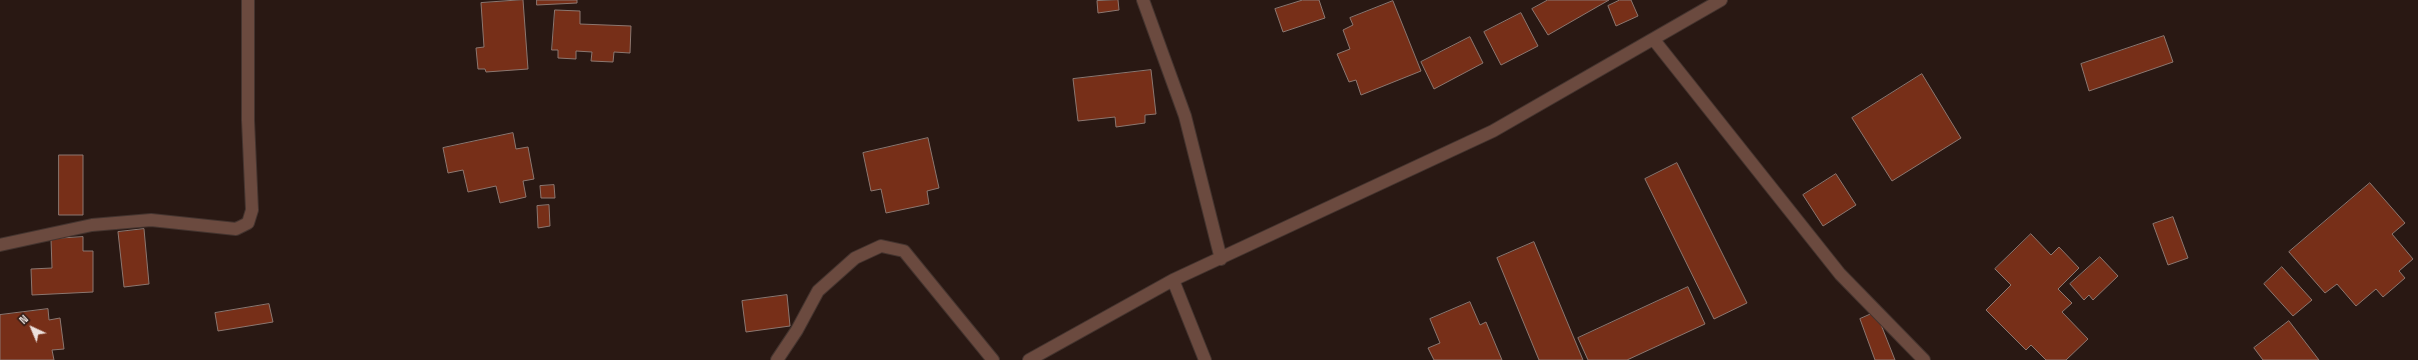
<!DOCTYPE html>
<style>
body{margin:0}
#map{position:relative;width:2418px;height:360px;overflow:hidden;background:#291813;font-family:"Space Grotesk",sans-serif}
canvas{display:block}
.north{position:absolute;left:12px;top:308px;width:40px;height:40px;-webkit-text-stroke:3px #291813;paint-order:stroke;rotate:316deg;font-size:11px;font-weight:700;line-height:16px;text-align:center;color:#ece0dc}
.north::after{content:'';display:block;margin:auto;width:14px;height:18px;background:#ece0dc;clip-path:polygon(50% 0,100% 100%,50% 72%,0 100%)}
</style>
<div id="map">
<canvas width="2418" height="360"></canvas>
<div class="north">N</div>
</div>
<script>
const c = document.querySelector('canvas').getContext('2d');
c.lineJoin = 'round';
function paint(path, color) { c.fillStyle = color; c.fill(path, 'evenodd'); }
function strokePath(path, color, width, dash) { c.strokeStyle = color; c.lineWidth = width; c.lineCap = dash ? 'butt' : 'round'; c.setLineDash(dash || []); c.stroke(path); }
const building = new Path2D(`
 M523 0 528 69 486 72 485 69H478L476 48 484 47 481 3Z
 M537 0H577V3L537 5Z
 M1118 0 1119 10 1098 13 1097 1Z
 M1303 0H1319L1325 18 1283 32 1275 9Z
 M1548 0H1609L1548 35 1532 9Z
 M1620 0H1631L1638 16 1616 26 1608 6Z
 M1393 1 1421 71 1361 95 1356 80 1349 82 1337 54 1350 49 1343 30 1353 25 1350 18Z
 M555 10 580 11V24L631 26 630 53 614 52 613 62 591 61 592 52 576 51V59L558 58V50H552Z
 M1521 13 1538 46 1501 65 1484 32Z
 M2164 36 2173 62 2089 91 2081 64Z
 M1470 37 1483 63 1434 89 1421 62Z
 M1151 70 1156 114 1145 115V123L1116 127 1115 117 1078 121 1073 79Z
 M1922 74 1961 138 1892 181 1852 118Z
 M513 133 516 149 528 147 534 179 523 181 526 197 500 203 496 186 468 192 463 170 448 173 443 148Z
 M928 138 939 188 927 191 929 204 886 213 881 189 871 191 863 153Z
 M59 155H83V215H59Z
 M1677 163 1747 303 1714 319 1645 179Z
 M1836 174 1856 205 1823 226 1803 195Z
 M2370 183 2405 223 2392 234 2413 259 2399 271 2405 278 2383 297 2376 289 2356 306 2337 284 2325 293 2289 252Z
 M554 185 555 198H541L540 186Z
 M549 205 550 226 538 228 537 206Z
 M2173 217 2188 258 2168 265 2153 224Z
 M144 229 149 284 124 287 118 232Z
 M2031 234 2051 255 2059 247 2079 268 2058 289 2072 303 2062 312 2088 339 2066 360H2046L2031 345 2026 350 1986 310 2011 285 1995 269Z
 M83 237V251H93V292L32 295 31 269 52 268 51 239Z
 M1534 242 1583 360H1539L1497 258Z
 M2100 257 2118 276 2093 300 2089 295 2084 300 2070 284Z
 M2282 267 2312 300 2293 316 2264 284Z
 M1688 287 1705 324 1627 360H1588L1578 338Z
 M787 295 790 326 746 332 742 301Z
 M1470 302 1480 325 1486 322 1502 360H1434L1428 348 1440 343 1430 319Z
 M269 304 273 322 218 331 215 313Z
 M48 309 49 320 60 318 64 349 52 350 54 360H0V315Z
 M1876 312 1895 360H1875L1860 319Z
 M2289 321 2319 360H2263L2254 348Z`);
paint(building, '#772f18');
strokePath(building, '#8c7770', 1);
const street = new Path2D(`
 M1143 0 1185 116 1221 259
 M1654 40 1840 274 1924 360
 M0 245 92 225 151 220 236 229 248 223 252 210 248 120V0
 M1173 280 1205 360
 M777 360 797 330 818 291 855 258 881 246 904 251 993 360
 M1029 360 1173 280 1493 131 1721 0`);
strokePath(street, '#44342f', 14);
strokePath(street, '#6b4a3f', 12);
</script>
